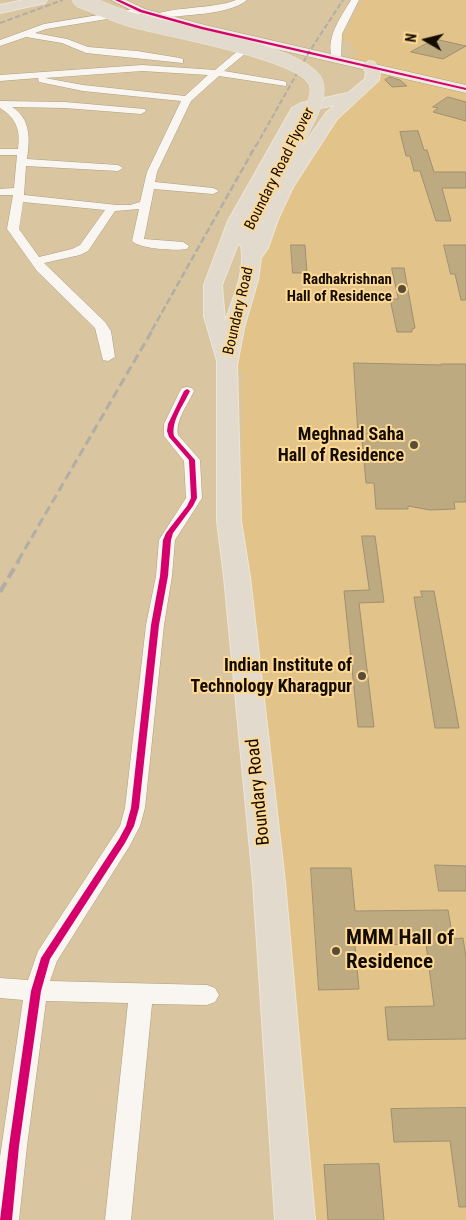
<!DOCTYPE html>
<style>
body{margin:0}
#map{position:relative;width:466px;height:1220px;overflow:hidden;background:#d9c5a0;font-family:"Roboto Condensed",sans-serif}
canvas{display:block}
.north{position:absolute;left:401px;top:15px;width:50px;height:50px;-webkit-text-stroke:4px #fdd996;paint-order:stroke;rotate:278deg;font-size:14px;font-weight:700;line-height:20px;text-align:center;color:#150c00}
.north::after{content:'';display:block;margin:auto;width:18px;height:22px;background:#150c00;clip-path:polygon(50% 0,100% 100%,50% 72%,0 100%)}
</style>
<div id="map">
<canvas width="466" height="1220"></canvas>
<div class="north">N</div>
</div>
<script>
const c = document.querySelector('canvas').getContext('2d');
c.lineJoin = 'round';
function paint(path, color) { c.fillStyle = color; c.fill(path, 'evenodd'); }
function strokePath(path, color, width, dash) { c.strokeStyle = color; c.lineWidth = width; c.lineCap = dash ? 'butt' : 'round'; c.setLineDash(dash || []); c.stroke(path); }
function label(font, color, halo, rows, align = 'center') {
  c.font = font + ' "Roboto Condensed",sans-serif'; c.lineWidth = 4; c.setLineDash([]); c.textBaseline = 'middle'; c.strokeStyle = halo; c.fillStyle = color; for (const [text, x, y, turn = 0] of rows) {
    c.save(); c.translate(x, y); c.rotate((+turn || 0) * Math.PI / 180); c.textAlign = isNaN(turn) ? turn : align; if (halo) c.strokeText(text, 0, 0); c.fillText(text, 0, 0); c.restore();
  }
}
paint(new Path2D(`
 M362 0H466V1220H306L236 512 241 507 242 372 234 368 237 335 277 212 330 125 386 66 349 58 360 52 349 49 354 42 341 41Z`), '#e2c48a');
const building = new Path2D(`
 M435 39 466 46 443 59 411 52Z
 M390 77 400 80 407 86 392 87 385 80Z
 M448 97 466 102V121L433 112 438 108 433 107Z
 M418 131 424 150H427L434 172H466V188H442L451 221H436L420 171H414L410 156H406L400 132Z
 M291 245H305L307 273H293Z
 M444 245H466V300H461L455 274H451Z
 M392 268H404L415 328 412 329V332H397L390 299H398Z
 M354 363 441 365V364H466V502H454L455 509 430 510 408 506V509H376L374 483H366L361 428H358Z
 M362 536H375L384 602 359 603 374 727H358L344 591 369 590Z
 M421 591H434L459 728H435L414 597H422Z
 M435 865 466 866V891H439Z
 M311 868H351L355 911 448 910 453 939 463 938 466 957V1039L388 1040 385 1007 434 1006 426 944 355 945 359 989 319 990Z
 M466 1108V1207H459L450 1141 394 1142 391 1109Z
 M379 1164 384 1220H328L324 1165Z`);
paint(building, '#beaa80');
strokePath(building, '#9f9072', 1);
const street = new Path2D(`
 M236 0H247C228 16 182 14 157 19L153 16C165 7 215 9 236 0Z
 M351 0H359L342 34 341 58 339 60H333C324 39 341 17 351 0Z
 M141 8 145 11 144 13 46 29 35 33 67 39 88 47 137 51 180 58 183 59V63L86 53 62 43 26 37 0 46V40L44 24Z
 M258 39 261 40V44L246 53 224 71 283 81 286 82V86L219 76 191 101 157 172 155 182 213 188 219 191 213 194 154 189 144 239 183 242 189 246 187 249C176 251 140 249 132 241L139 209 115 211 88 251 80 255 44 263 105 322 111 331 115 357 108 361 103 360 95 328 37 271 7 229 13 195H0V189L14 188 17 155H0V149H18C21 130 16 118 0 108V101L65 102 145 109 146 111 141 114 65 108 12 107C31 119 30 139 27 159L118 165 123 168 118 171 26 166 24 195 117 205H130L140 202 147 172 181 101 83 91 39 82 38 78 0 81V75L142 65 215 70 240 49ZM142 71 208 75 185 96 83 85 45 78ZM23 202 105 210 80 245 72 249 39 257 19 229Z
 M187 387 192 388 194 391C188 404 175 421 178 435L200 460 202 498 175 540 172 576 164 625 145 808 140 826 129 847 57 961 50 981 207 985 215 988 219 995 215 1002 207 1005 152 1004 131 1220H105L128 1003 46 1001 27 1146 19 1220H0V1157L23 1000 0 998V978L28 980 38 951 120 826 125 808 146 625 156 576 159 540 186 498 184 461 164 436V424L180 391 182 388Z`);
const secondary = new Path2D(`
 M111 0H126L145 9 205 25 466 85V93L198 31 137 13Z`);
const primary = new Path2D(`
 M24 0H47L45 3 0 13V5Z
 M369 61 374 62 380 72 379 80 337 119 293 187 279 217 268 248 261 258 258 280 244 328 237 365 241 521 250 577 285 882 315 1220H275L253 882 224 577 217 521V361L204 316V285L228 221 292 108 301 103 348 93 365 79 366 72 362 65ZM335 105 326 113C298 153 270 193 253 238L244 235H240L246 221 303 114 311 110ZM238 244 241 246C246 272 233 297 225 322L222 285Z`);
strokePath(street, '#ae9e81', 1);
strokePath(secondary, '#ae9e81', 1);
strokePath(primary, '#eee5d4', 2);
paint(street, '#f9f6f1');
paint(secondary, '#ede9df');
paint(primary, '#e2dbcd');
strokePath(new Path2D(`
 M0 23 63 0
 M256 146 309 52 343 0`), '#b2ada5', 2, [5.5, 2.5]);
strokePath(new Path2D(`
 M152 330 256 145`), '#b2ada5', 2.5, [7, 3]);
strokePath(new Path2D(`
 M18 561 153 329`), '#b2ada5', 3, [9, 4.5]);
strokePath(new Path2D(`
 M0 592 19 560`), '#b2ada5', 4, [11, 5.5]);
const primaryBridgeFar1 = new Path2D(`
 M79 0C98 7 117 16 136 21 169 30 306 53 316 83 322 100 301 131 294 146`);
const primaryBridge = new Path2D(`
 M247 236 294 145`);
strokePath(primaryBridgeFar1, '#eee5d4', 15, []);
strokePath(primaryBridge, '#eee5d4', 18, []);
strokePath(primaryBridgeFar1, '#e2dbcd', 14);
strokePath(primaryBridge, '#e2dbcd', 18);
paint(new Path2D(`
 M115 0H120L142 10 203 27 466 88V90L201 29 140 12Z
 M187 389 190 391C184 404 171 421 174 436L195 460 197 498 193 506 173 533 171 540 168 576 159 625 139 808 134 826 125 843 50 959 41 991 19 1146 12 1220H0L9 1146 31 991 41 958 119 839 126 826 131 808 151 625 160 576 163 540 166 533 187 506 191 498 189 460 169 437 167 431 168 424 184 391Z`), '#d6006c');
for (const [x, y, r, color] of [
 [402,289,5,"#5a4d38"],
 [414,445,5,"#5a4d38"],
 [362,676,5,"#5a4d38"],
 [336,951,5,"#5a4d38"]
]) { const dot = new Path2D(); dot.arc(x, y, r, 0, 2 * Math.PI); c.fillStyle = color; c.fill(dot); strokePath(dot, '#fdd996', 2); }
label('15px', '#150c00', '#fdd996', [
 ["Boundary Road Flyover",280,169,-63],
 ["Boundary Road",239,311,-77]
]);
label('bold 15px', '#150c00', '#fdd996', [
 ["Radhakrishnan",392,280],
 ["Hall of Residence",392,297]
], 'right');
label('bold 18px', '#150c00', '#fdd996', [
 ["Meghnad Saha",404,435],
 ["Hall of Residence",404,456],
 ["Indian Institute of",352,666],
 ["Technology Kharagpur",352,687]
], 'right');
label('18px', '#150c00', '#fdd996', [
 ["Boundary Road",259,792,-96]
]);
label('bold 21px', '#150c00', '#fdd996', [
 ["MMM Hall of",346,939],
 ["Residence",346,963]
], 'left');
</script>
